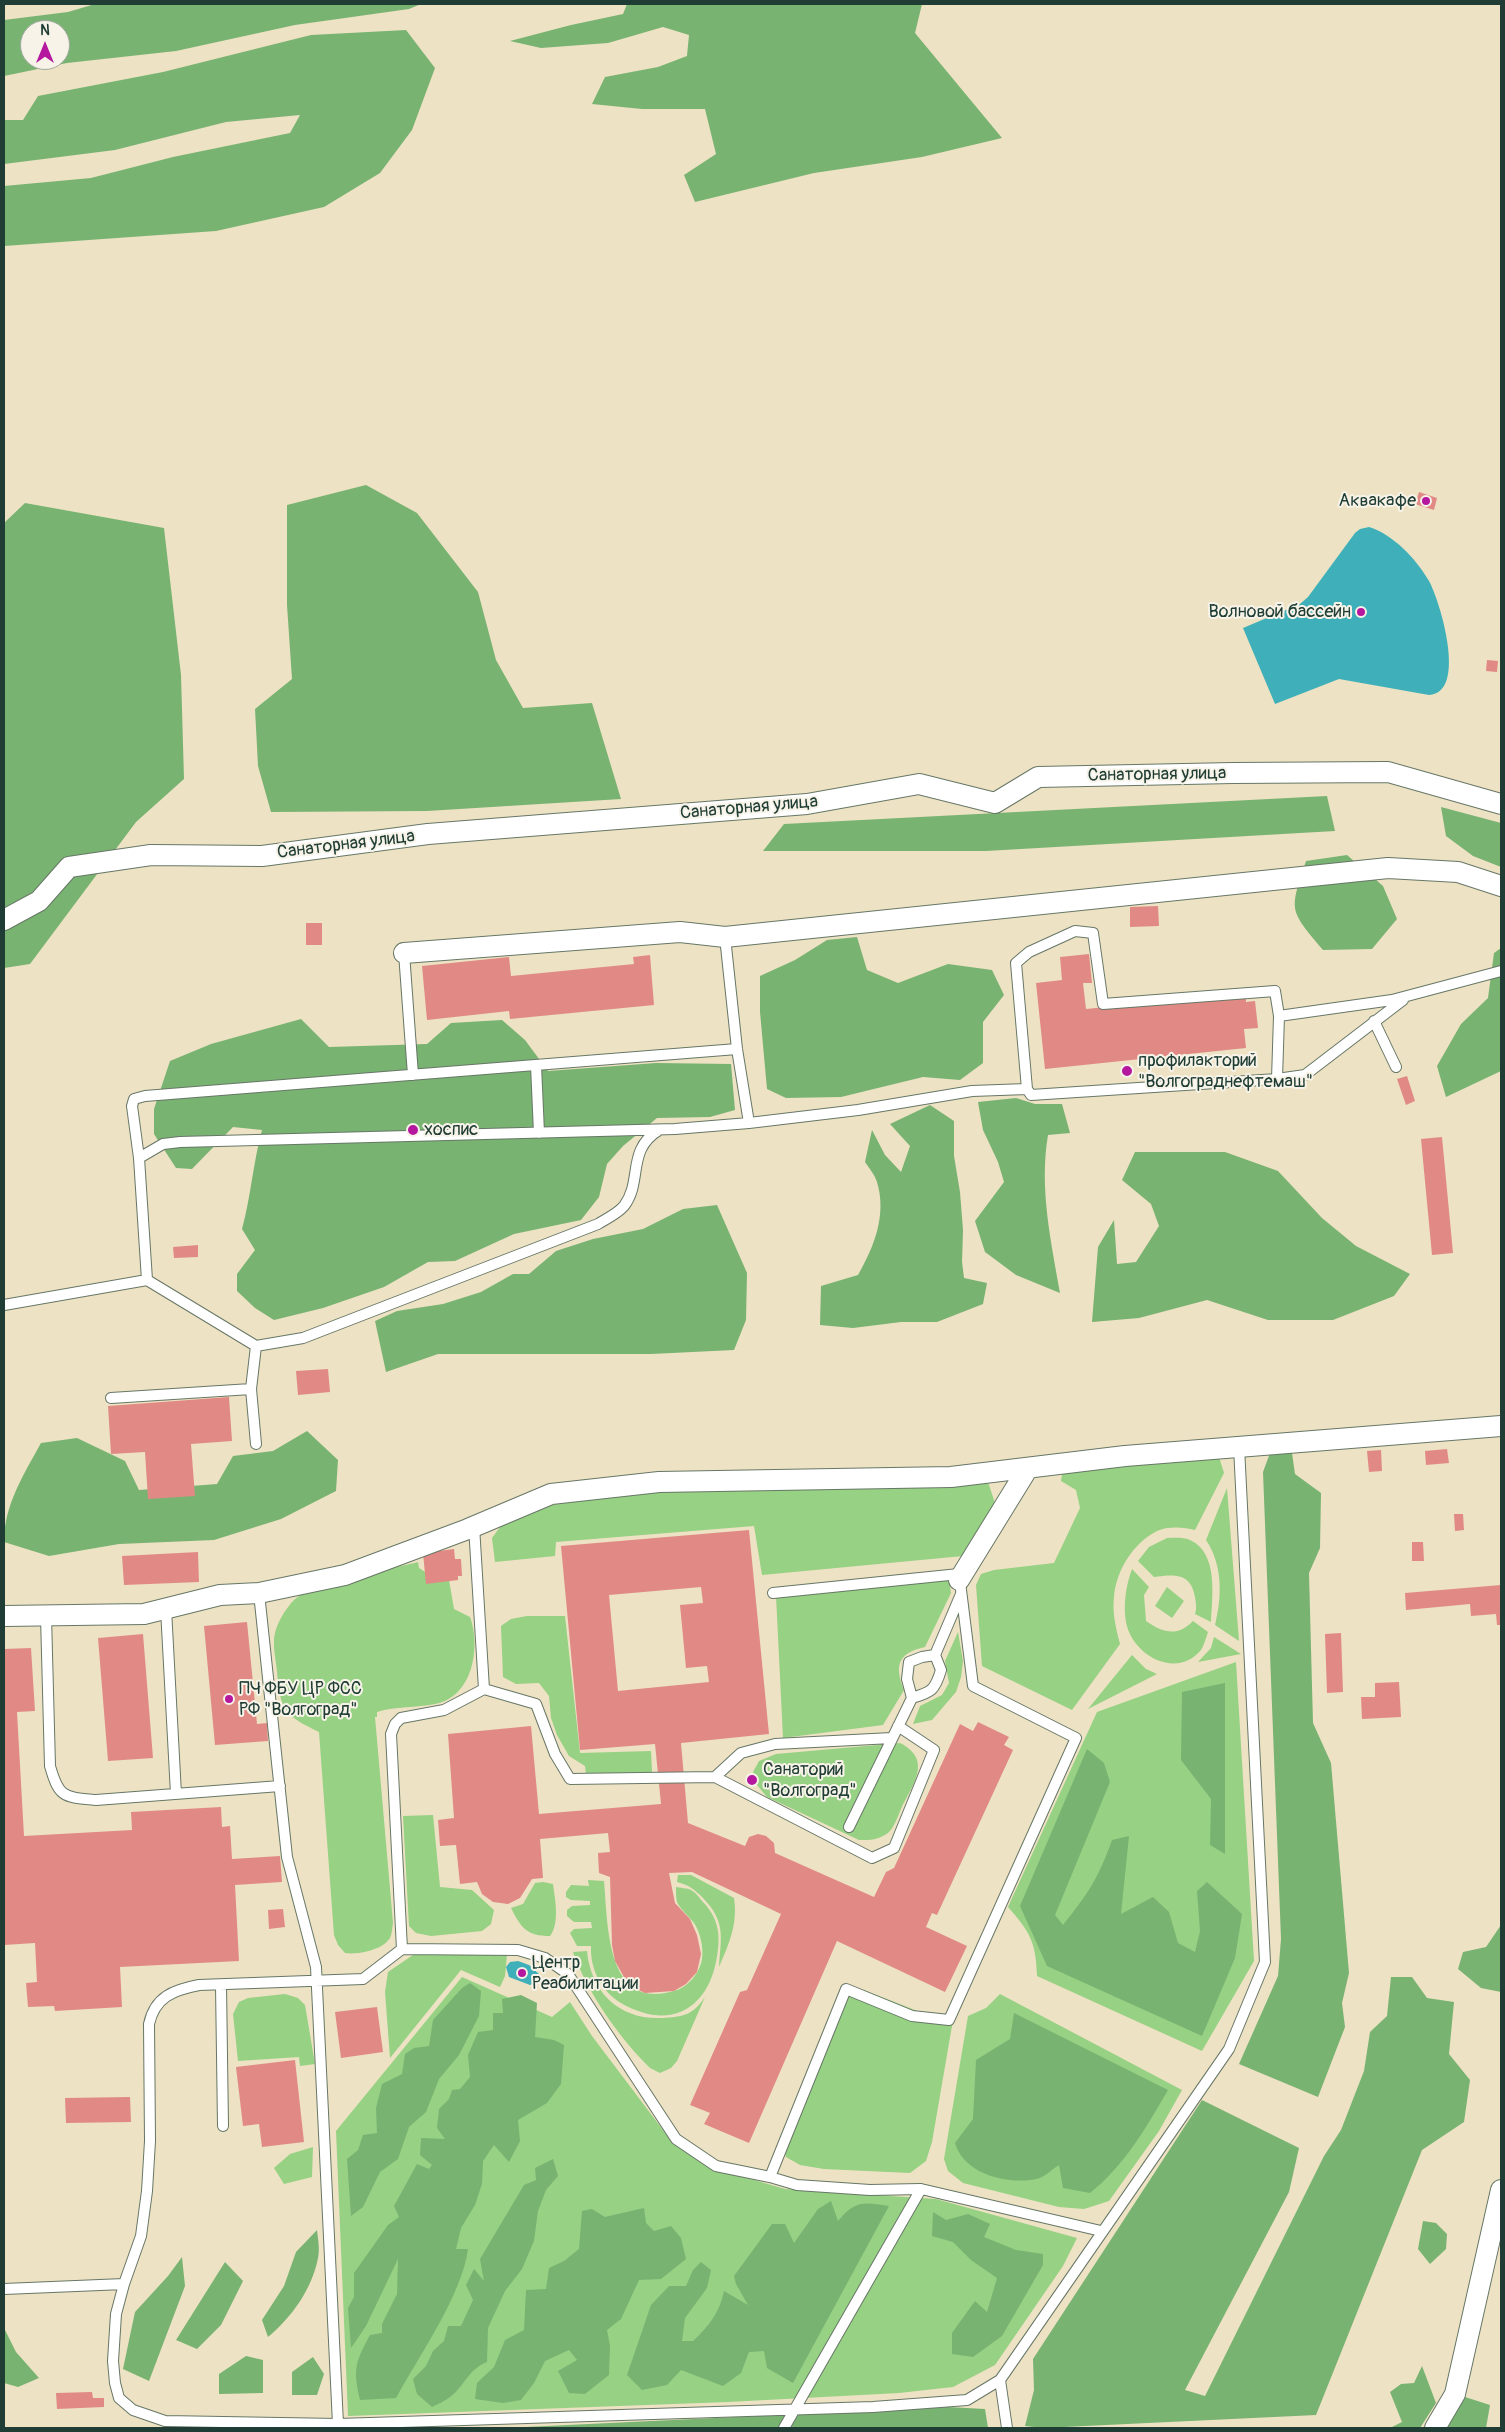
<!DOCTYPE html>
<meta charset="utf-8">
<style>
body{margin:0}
#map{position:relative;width:1505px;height:2432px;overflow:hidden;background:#ede2c3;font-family:Pangolin,sans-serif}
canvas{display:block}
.frame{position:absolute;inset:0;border:5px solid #1f3d34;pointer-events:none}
.north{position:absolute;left:20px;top:20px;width:50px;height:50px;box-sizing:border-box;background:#f7f3e8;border:1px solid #a1aaa0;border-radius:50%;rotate:0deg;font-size:14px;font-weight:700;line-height:20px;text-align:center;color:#1f3d34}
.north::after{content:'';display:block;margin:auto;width:18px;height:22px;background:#b5179e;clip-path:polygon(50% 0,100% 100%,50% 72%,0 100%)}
</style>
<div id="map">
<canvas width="1505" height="2432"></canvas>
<div class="frame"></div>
<div class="north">N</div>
</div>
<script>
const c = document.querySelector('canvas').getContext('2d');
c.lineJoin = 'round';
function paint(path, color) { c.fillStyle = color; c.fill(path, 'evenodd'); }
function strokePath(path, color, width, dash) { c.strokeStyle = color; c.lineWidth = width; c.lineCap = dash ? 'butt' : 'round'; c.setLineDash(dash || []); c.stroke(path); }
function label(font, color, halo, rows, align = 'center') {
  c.font = font + ' Pangolin,sans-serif'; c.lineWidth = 4; c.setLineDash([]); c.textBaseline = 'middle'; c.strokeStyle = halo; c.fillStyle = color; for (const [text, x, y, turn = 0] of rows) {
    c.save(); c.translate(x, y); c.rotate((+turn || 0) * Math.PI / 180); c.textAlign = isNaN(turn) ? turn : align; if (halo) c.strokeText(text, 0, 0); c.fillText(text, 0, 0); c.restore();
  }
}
paint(new Path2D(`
 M1219 1457 1224 1473 1195 1530C1184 1527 1167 1526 1157 1531 1133 1543 1116 1571 1114 1597 1112 1612 1116 1629 1120 1644L1072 1710 982 1666 976 1585 981 1574 994 1570 1054 1563 1080 1508 1076 1490 1061 1481 1063 1468Z
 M987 1479 995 1503 963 1556 762 1575 754 1526 556 1542 555 1556 495 1562 492 1538 503 1523 558 1503 684 1489Z
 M1227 1488 1239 1641 1215 1625C1222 1597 1223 1565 1206 1540Z
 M1167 1538C1174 1538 1183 1537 1190 1540 1219 1553 1212 1598 1211 1622L1195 1614C1197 1608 1196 1604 1195 1597 1191 1573 1175 1574 1154 1577L1138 1561 1149 1547Z
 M418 1562 419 1568 436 1579 449 1580 454 1609 470 1617C481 1647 473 1697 435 1704 416 1708 396 1706 377 1712V1717H375L393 1923C392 1928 392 1934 390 1938 383 1950 357 1955 345 1953L338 1945 334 1935 319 1732C284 1715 280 1710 277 1671 276 1660 272 1644 275 1633 277 1623 286 1608 294 1600 313 1583 390 1569 418 1562Z
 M1132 1569 1149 1587 1144 1595 1146 1621C1163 1633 1178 1637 1193 1621L1208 1632C1206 1638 1204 1645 1201 1650 1176 1680 1132 1655 1126 1622 1123 1605 1126 1585 1132 1569Z
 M949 1580 951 1593 925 1647C898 1653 894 1665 904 1690L883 1725 783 1738 776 1596Z
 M1167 1587 1184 1601 1172 1618 1155 1606Z
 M527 1616H565L580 1753 651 1751 652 1772 586 1774 585 1766 569 1756 557 1735 551 1718 549 1696 539 1683 516 1684 503 1677 501 1626 511 1619Z
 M958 1632 963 1661 961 1677 956 1692 932 1720 913 1724 920 1706 942 1695 949 1683 945 1661Z
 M1214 1637 1241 1654 1198 1662 1211 1648Z
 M1132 1655 1146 1669 1157 1674 1088 1709Z
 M1236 1662 1254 1961 1202 2051 1037 1976C1036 1942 1030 1932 1008 1907L1097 1712Z
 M900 1743C933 1760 913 1784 901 1809 898 1816 894 1828 888 1833 878 1840 871 1840 859 1840L767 1797 757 1785 753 1772 759 1761 776 1754Z
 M433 1815 440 1887 472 1890 494 1910 491 1924 482 1931 431 1936 416 1933 409 1926 403 1816Z
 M678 1875H691L734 1898C738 1924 729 1944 719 1967 721 1936 726 1922 703 1898 694 1889 689 1885 677 1882Z
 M588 1880 604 1881C608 1926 606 2014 677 1990 689 1986 700 1972 702 1959 704 1949 700 1931 694 1923 689 1916 681 1910 677 1902 676 1898 676 1891 676 1887 680 1888 687 1888 691 1890 695 1892 699 1897 702 1901 718 1917 721 1934 717 1956 709 2010 669 2031 621 2003 601 1991 590 1969 591 1946H577L570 1933 574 1929 592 1928 591 1922H574L567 1916V1910L572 1906 590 1905V1901L571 1900 566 1897V1892L571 1885 589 1886Z
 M543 1882 553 1884C555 1899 560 1923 550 1936 527 1936 521 1928 511 1908L523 1904 535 1883Z
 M587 1951C591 1993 620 2020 662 2018 683 2017 693 2015 705 1997L677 2061 671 2068 660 2073 650 2068C620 2039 587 1992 573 1952Z
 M413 1955H507L505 1976 500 1987 461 1970 390 2058 385 1992 388 1972Z
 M462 1977 552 2017 570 2002 592 2036 672 2142 720 2170 785 2189 936 2199 1077 2238 1063 2266 995 2365 953 2387 899 2393 728 2402 348 2416 336 2131Z
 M864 1990 925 2014 953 2020 932 2142 926 2161 910 2173 824 2169 800 2165 786 2157 781 2139 849 1997Z
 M285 1994 298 1998 305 2005 315 2064 300 2066 299 2057 238 2061 233 2014 239 2002 248 1998Z
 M1000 1994 1182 2090 1159 2131 1109 2201 1084 2209 1059 2207 963 2183 948 2171 944 2159 968 2016 986 2008Z
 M313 2147 312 2177 284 2184 274 2168 290 2154Z`), '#96d184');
paint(new Path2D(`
 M95 4H421L409 9 295 25 176 51 67 63 4 76V20L68 12ZM30 30H60V60H30Z
 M627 4H922L915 33 1002 138 922 157 814 173 695 202 684 175 716 154 705 109H642L592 104 605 77 658 67 687 56 689 35 663 27 608 43 541 48 510 41 571 25 623 14Z
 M406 30 435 68 412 130 380 173 324 207 216 231 4 246V186L91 178 173 157 290 133 300 115 226 122 115 150 4 164V120H23L38 96 163 72 311 35Z
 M366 485 417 513 478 592 496 660 523 708 592 703 621 799 427 811 271 812 258 766 255 709 292 679 287 605V505Z
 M25 503 164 528 181 675 184 779 136 822 30 964 4 968V523Z
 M1327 796 1335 831 986 851H763L784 824Z
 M1441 807 1501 823V867L1473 856 1446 836Z
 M1347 855 1383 886 1397 919 1372 949 1323 950C1289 909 1289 912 1306 861Z
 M857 937 867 970 898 983 948 964 992 970 1004 995 983 1022V1063L960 1080 923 1077 841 1097 786 1098 767 1089 760 1012V976L795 960 827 940Z
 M1501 948V1071L1446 1097 1437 1066 1461 1024 1488 998 1494 953Z
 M301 1019 329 1047 427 1044 451 1023 502 1020 525 1040 548 1071 656 1063 731 1064 735 1110 710 1117 657 1118 623 1146 607 1164 599 1197 581 1220 514 1234 455 1261 428 1262 384 1287 323 1308 274 1320 255 1308 237 1291V1274L255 1250 242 1229C251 1196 253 1163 262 1130L233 1127 192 1169 176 1168 154 1134V1109L170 1061 211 1044Z
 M1016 1098 1035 1104H1062L1070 1133 1048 1135C1039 1188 1051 1241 1060 1293L1016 1275 985 1252 975 1221 1004 1182 998 1162 983 1130 978 1102Z
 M930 1105 954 1121V1156L960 1192 963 1230 962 1262 964 1278 987 1283 983 1304 937 1322H901L853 1328 820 1325 821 1286 858 1275C874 1247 887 1215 877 1182 875 1175 869 1168 865 1162L872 1130 885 1155 901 1172 910 1146 890 1124Z
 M1135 1152H1225L1278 1171 1322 1218 1356 1246 1410 1274 1394 1296 1333 1320H1268L1207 1300 1139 1318 1092 1322 1098 1247 1114 1220 1117 1264 1136 1262 1159 1226 1151 1204 1122 1180Z
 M717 1205 747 1273 746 1320 734 1350 651 1354H438L386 1372 375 1321 397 1311 443 1304 481 1292 513 1274H529L556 1251 593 1239 643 1229 683 1209Z
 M307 1431 338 1460 336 1491 281 1519 214 1540 119 1544 49 1556 4 1542C4 1505 24 1474 41 1443L77 1438 125 1461 139 1490 217 1484 233 1456 273 1451Z
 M1270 1453H1292L1295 1474 1321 1493 1320 1548 1309 1573 1313 1723 1331 1763 1349 1973 1342 2003 1345 2027 1318 2097 1239 2064 1278 1976 1281 1939 1263 1472Z
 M1225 1683V1854L1210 1845 1211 1799 1181 1760 1182 1692Z
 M1087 1749 1104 1763 1110 1782 1055 1915 1063 1925C1088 1894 1099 1877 1112 1840L1129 1836 1121 1914 1153 1897 1169 1912 1178 1943 1195 1952 1200 1931 1197 1891 1207 1882 1242 1914 1235 1958 1202 2036 1047 1966 1020 1906Z
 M1501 1925V1992L1481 1988 1458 1969 1463 1952 1486 1947Z
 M1391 1977H1412L1427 1998 1454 2002 1449 2054 1470 2080 1464 2122 1422 2150 1316 2415 1043 2428 1025 2426 1034 2390 1033 2359 1202 2100 1299 2148 1289 2192 1185 2390 1205 2396 1324 2156 1341 2130 1364 2071 1370 2032 1387 2016Z
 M470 1983 481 1991 479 2016 459 2055 439 2079 426 2112 409 2127 398 2159 380 2172 363 2207 351 2216 347 2159 358 2150 363 2135 377 2133 376 2108 382 2084 402 2074 405 2054 414 2048 429 2046 433 2020 462 1988Z
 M521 1995 537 2003 535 2037 554 2040 564 2045 561 2084 547 2103 518 2120 520 2141 509 2162 494 2145 483 2161 482 2184 475 2205 461 2228 456 2249H468C462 2295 419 2356 396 2398L360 2400C353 2369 355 2363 370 2335L382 2333V2324L397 2294 398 2259 366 2326 351 2348 348 2308 354 2297V2273L388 2225 399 2217 394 2206 417 2164 429 2169 432 2165 420 2155 421 2138 445 2139 437 2128 439 2109 449 2099 452 2090 460 2089 470 2077 468 2055 478 2032 493 2030V2013H503L502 1999Z
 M1014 2013 1168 2090C1146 2128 1124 2166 1090 2193L1063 2188 1059 2165C1052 2169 1044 2178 1036 2179 1007 2185 964 2174 955 2143L973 2119 976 2060 1010 2039Z
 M553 2159 558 2176 546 2190 538 2211 534 2241 522 2269 505 2291 488 2328 487 2362C467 2370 466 2385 450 2397 445 2401 438 2404 432 2407L417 2394 413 2379 426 2366 433 2351 444 2341 448 2326H461L473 2300 466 2285 474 2269 484 2281 480 2259 524 2185 536 2180 535 2168Z
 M831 2201 838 2221C855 2200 864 2202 889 2206L793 2383 767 2368 764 2351 749 2352 741 2373 723 2386 681 2370 667 2385 642 2390 627 2375 651 2305 669 2286H686L693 2270 701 2262 711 2270 707 2288 685 2318 682 2341H693C709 2326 720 2312 724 2291L748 2305 736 2284 734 2276 772 2224H785L794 2243 818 2209Z
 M644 2208 646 2223 654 2231 671 2226 681 2238 686 2259 661 2279 639 2280 621 2319 607 2330 610 2346 609 2375 585 2394 569 2393 558 2371 577 2360 569 2350 545 2361 534 2383 521 2400 503 2403 475 2399 477 2383 494 2367 505 2340 524 2330 526 2290 546 2289 549 2268 564 2261 579 2249 582 2211 592 2209 605 2217Z
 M933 2212 946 2220 968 2214 990 2224 984 2237 1016 2250 1043 2254V2265L1002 2336 973 2357 952 2354V2333L975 2301 987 2312 997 2278 971 2260 953 2242 932 2236Z
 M1423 2221 1436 2223 1447 2234 1446 2249 1430 2264 1418 2249Z
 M317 2230C318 2239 320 2250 318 2258 312 2289 292 2317 268 2337L262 2320 284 2286 296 2252Z
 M182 2257 185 2286 149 2381 123 2369 135 2312 168 2276Z
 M225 2262 243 2281 221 2325 197 2349 176 2340Z
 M4 2328 16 2352 39 2378 18 2387 4 2383Z
 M246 2356 263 2360V2393L219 2394V2374Z
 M313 2357 324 2374 317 2395H292V2372Z
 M1422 2366 1436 2403 1420 2428H1390L1402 2422 1390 2392 1401 2384 1414 2383Z
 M1465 2397 1490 2405 1486 2428H1447Z
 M948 2407 985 2409 988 2428H504Z`), '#78b372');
paint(new Path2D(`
 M1369 527C1393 534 1417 560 1429 581 1440 601 1468 693 1429 695L1339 679 1275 704 1243 628 1300 604 1308 597 1355 533 1360 529Z
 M518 1961 529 1965 539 1974 536 1983 530 1985 509 1977 506 1967 510 1962Z`), '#3fb0b9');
paint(new Path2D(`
 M1419 492 1437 498 1434 510 1415 504Z
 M1487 660 1498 661 1497 672 1486 671Z
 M1158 906 1159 926 1130 927V907Z
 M306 923H322V945H306Z
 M1089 954 1092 983H1083L1086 1009 1246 993V1002L1255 1001 1258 1028 1244 1029 1246 1048 1045 1069 1036 983 1062 980 1060 957Z
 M650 955 654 1005 510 1019 509 1011 427 1020 422 966 509 957 511 976 634 964 633 957Z
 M1407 1076 1415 1101 1406 1105 1397 1079Z
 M1442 1137 1453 1253 1432 1255 1421 1139Z
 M198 1245V1257L174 1258 173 1247Z
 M328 1369 330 1392 298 1395 296 1371Z
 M229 1397 232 1441 191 1444 195 1496 148 1499 145 1452 111 1454 108 1406Z
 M1447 1449 1449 1463 1426 1465 1425 1451Z
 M1381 1450 1382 1471 1369 1472 1367 1451Z
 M1454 1514H1463L1464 1530 1455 1531Z
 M749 1530 769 1734 681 1743 688 1823 745 1846 749 1837 758 1834 766 1836 774 1843 775 1853 874 1897 886 1872 894 1868 960 1724 973 1731 978 1722 1009 1737 1004 1745 1013 1750 937 1915 932 1913 926 1927 967 1946 945 1992 837 1941 749 2143 704 2124 710 2113 690 2105 740 1992 747 1990 781 1914 692 1872 669 1873 675 1903 690 1919 697 1935 701 1954 697 1972 686 1984 674 1991 645 1993 632 1987 624 1977 615 1961 612 1945 610 1877 599 1873 598 1853 610 1852 608 1833 540 1839 543 1878 532 1879 520 1898 508 1904 493 1902 482 1894 477 1882 460 1884 456 1845 440 1846 438 1820 454 1818 448 1734 531 1726 539 1814 661 1804 655 1744 580 1750 561 1546ZM701 1587 703 1603 680 1605 686 1668 707 1666 709 1682 618 1691 609 1595Z
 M1412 1542H1423L1424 1561H1412Z
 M454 1549 455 1559H461L462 1576H458V1580L426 1584 423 1553Z
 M198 1552 199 1582 124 1585 122 1556Z
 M1501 1585V1625H1497L1496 1614 1471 1616 1470 1604 1406 1610 1405 1593Z
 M247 1622 257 1724 267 1723 268 1741 215 1745 204 1626Z
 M1341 1633 1343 1692 1327 1693 1325 1634Z
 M143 1634 153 1758 108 1761 98 1638Z
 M31 1648 35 1711 17 1712 24 1836 132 1830 131 1812 221 1807 222 1827 230 1826 232 1859 280 1856 282 1882 235 1885 239 1961 120 1967 122 2007 55 2011 54 2006 28 2007 26 1983 37 1982 35 1943 4 1945V1649Z
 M1399 1682 1401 1717 1362 1719 1361 1697H1375V1683Z
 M283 1909 285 1927 269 1929 268 1910Z
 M377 2007 383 2052 341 2058 335 2012Z
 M295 2060 304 2142 262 2147 259 2124 243 2126 236 2067Z
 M130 2097 131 2122 66 2123 65 2098Z
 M92 2392 93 2398H104V2407L57 2409 56 2393Z`), '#e18a85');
const service = new Path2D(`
 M1075 931 1093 933 1103 1004 1275 991 1279 1016 1277 1079 1031 1095 1027 1089 1016 963 1029 952Z
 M725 937 737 1049 749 1123
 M404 953 413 1075
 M1279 1016 1392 1000 1501 971
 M1374 1021 1396 1067
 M536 1065 539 1133
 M1277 1079 1305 1075 1403 1000
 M139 1158 132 1106 134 1099 145 1096 737 1049
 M147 1280 256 1346 303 1338 598 1224C606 1219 617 1214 624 1206 643 1181 626 1150 659 1130
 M4 1305 147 1280 139 1158 163 1144 180 1142 675 1129 749 1123 858 1110 972 1091 1027 1089
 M256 1346 251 1389 256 1444
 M111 1398 251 1389
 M474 1526 484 1689
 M259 1593 287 1857 316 1967 338 2424 873 2407 967 2400 1000 2380 1229 2049 1265 1962 1239 1447
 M166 1609 176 1794
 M46 1616 50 1766C59 1798 64 1797 96 1800L280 1786
 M935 1655 961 1594
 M715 1777 741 1753 775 1744 892 1738
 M849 1827 912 1698 907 1679 909 1662 922 1657 935 1655 941 1670C935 1690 932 1692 912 1698
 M402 1949 391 1734 395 1724 401 1718 444 1710 484 1689 536 1704 555 1754 570 1779 715 1777 872 1858 894 1848 934 1750 898 1726
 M221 1985 223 2126
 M770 2177 797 2185 870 2190 921 2189 1101 2231
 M4 2289 124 2284
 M1000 2380 1007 2428
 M338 2424 165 2421 133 2410 119 2398 115 2383 113 2361 116 2314 124 2284 141 2236 147 2191 150 2141 149 2024C155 1997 173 1990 199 1985L363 1979 402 1949 518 1950 545 1958 568 1974 676 2139 716 2166 770 2177 846 1989 912 2016 949 2020 1076 1738 973 1686 959 1574 773 1593
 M784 2428 921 2189`);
const minor = new Path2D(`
 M4 920 39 901 69 867 151 855 262 856 428 834 807 804 919 784 995 803 1038 777 1233 773 1388 772 1501 804
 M404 953 680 932 725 937 1388 868 1458 872 1501 886
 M959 1580 1028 1468
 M4 1616 144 1614 220 1595 259 1593 345 1575 468 1529 551 1494 659 1482 951 1477 1125 1456 1501 1426
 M1435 2428 1455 2394 1501 2190`);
strokePath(service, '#677766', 12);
strokePath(minor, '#677766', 22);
strokePath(service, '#fff', 10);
strokePath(minor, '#fff', 20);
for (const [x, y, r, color] of [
 [1426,501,5,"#b5179e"],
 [1361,612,5,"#b5179e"],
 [1127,1071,6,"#b5179e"],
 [413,1130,6,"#b5179e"],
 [229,1699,5,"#b5179e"],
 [752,1780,6,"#b5179e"],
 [522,1973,5,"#b5179e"]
]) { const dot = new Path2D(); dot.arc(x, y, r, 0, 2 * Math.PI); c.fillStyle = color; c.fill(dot); strokePath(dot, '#f7f3e8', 2); }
label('18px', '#1f3d34', '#f7f3e8', [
 ["Аквакафе",1416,501,"right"],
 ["Волновой бассейн",1351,612,"right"],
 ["профилакторий",1138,1061],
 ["\"Волгограднефтемаш\"",1138,1082],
 ["хоспис",424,1130],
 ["ПЧ ФБУ ЦР ФСС",239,1689],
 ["РФ \"Волгоград\"",239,1710],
 ["Санаторий",763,1770],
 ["\"Волгоград\"",763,1791],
 ["Центр",532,1963],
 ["Реабилитации",532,1984]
], 'left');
label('18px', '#1f3d34', '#f7f3e8', [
 ["Санаторная улица",1157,775,-1],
 ["Санаторная улица",749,808,-5],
 ["Санаторная улица",346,845,-7]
]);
</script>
